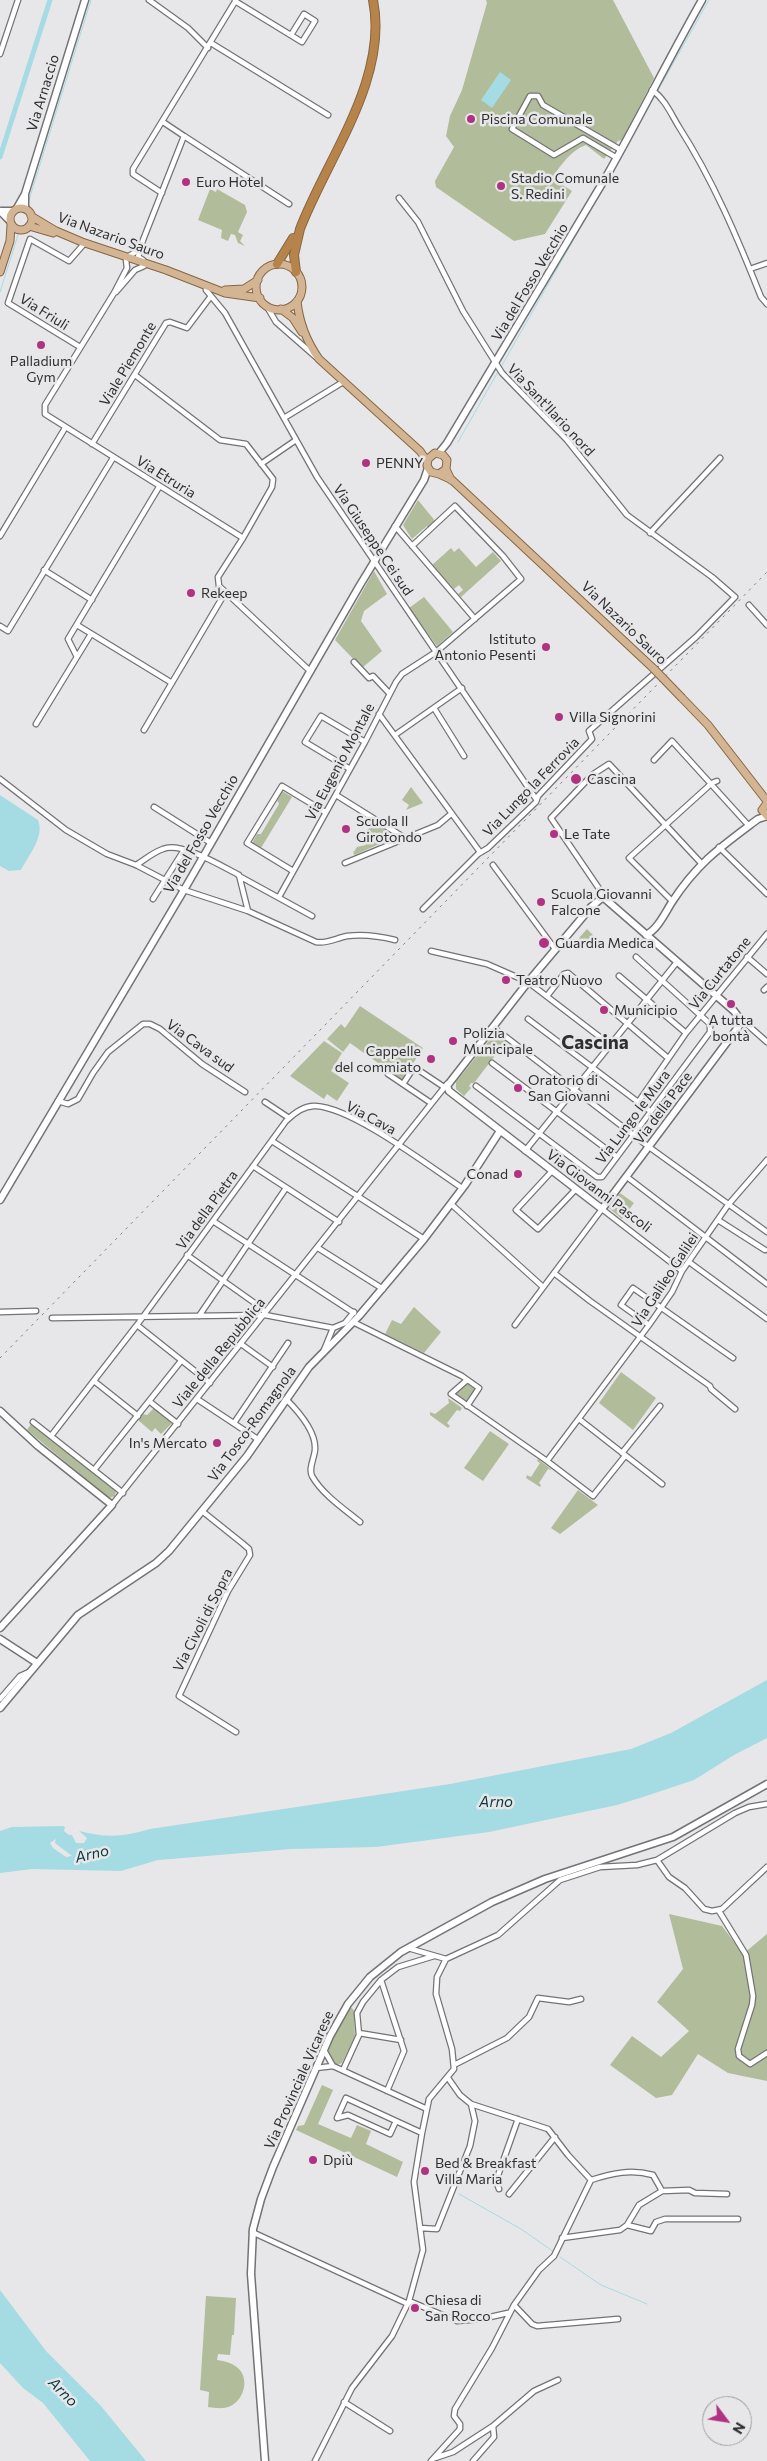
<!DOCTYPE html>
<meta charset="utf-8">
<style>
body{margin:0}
#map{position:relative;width:767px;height:2461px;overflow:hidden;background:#e7e7ea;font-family:Commissioner,sans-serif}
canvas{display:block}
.north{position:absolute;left:702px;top:2396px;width:50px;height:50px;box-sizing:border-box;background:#e7e7ea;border:1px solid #9d9da0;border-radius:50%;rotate:121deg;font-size:14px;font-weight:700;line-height:20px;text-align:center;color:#2f2f30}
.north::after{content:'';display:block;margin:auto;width:18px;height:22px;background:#b03281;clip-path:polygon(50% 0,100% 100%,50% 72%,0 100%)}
</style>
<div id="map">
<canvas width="767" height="2461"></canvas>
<div class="north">N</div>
</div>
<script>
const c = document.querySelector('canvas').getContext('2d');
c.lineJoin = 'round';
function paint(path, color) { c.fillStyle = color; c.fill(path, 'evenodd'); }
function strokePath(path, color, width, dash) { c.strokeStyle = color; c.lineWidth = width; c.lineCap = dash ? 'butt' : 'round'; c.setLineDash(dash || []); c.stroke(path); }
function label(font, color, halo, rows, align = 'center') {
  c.font = font + ' Commissioner,sans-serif'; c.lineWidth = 5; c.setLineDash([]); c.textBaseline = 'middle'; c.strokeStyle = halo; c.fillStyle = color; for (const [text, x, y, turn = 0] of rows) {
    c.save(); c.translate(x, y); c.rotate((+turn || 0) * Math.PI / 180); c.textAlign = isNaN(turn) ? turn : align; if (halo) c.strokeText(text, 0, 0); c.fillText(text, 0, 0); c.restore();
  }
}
paint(new Path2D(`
 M486 0H613L654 78 622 140 618 141 604 159 586 145C571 150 561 165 552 178L572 191 545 234 514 241 436 187 435 181 454 147 446 136 450 116 462 90 487 3Z
 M210 189 216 192 217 189 245 205 247 212 238 232 243 235 240 241 245 246 238 243 235 235 231 234 228 241 221 238 222 230 198 220Z
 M418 500 436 522 428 528 427 526 412 539 403 525Z
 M451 548 454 552 459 548 476 567 493 552 501 561 461 597 458 594 463 590 459 585 454 589 432 565Z
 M374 571 387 594 364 611 361 621 382 651 362 668 335 640Z
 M424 597 453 632 437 646 409 608Z
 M411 787 423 803 406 810 409 805 402 800Z
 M282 791 292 797 261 848 252 843 257 834H261L279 804 277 800Z
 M373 822 393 835 394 837 355 855 353 853 357 847 366 845 363 836Z
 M587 929 596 938 589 946 579 938Z
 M360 1006 423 1048 402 1080 350 1043 343 1052 327 1039 341 1024 345 1028Z
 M496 1032 507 1040 500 1049 498 1048 497 1053 474 1083H471L469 1086 471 1088 464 1096 456 1089V1082Z
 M324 1041 342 1053 331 1071 349 1083 337 1101 327 1094 324 1099 290 1076Z
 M620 1193 634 1203 622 1219 609 1208Z
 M414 1307 441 1332 424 1353 385 1334 392 1320 401 1324Z
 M621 1372 656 1398 633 1430 599 1403Z
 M467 1383 475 1389 466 1402 455 1394Z
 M448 1398 462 1408 460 1411 457 1410 447 1423 450 1426 448 1428 430 1415V1412L435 1414 449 1403Z
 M152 1405 173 1422 161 1434 155 1428 152 1432 138 1420 143 1414 147 1415 153 1409Z
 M31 1424 116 1490 115 1496 109 1498 27 1430Z
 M490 1431 509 1444 483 1481 464 1468Z
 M538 1459 552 1470 548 1469 539 1483 541 1485 540 1487 526 1478 527 1475 531 1477 540 1463 537 1461Z
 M578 1490 598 1505 560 1534 551 1528Z
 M669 1914 722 1926 743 1954 767 1934V2081L728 2073 698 2054 672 2095 656 2098 610 2065 632 2036 661 2057 689 2031 657 2002 683 1969Z
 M350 2007 354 2010 355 2036 342 2063 337 2065C316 2051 341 2022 350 2007Z
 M322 2085 333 2090 318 2124 351 2138 357 2125 371 2131 366 2144 403 2162 397 2177 296 2130 298 2126 304 2125Z
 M206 2296 236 2298 234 2335H232L230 2355 218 2354 217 2360C225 2361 233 2363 239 2369 250 2381 243 2402 228 2407 222 2409 215 2408 208 2407L209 2392 200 2390Z`), '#b1bc9b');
paint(new Path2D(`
 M500 72 511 80 492 108 481 100Z
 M0 795 38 820C45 837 28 856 21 870L9 871 0 866Z
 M767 1680V1738L734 1755 694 1780 643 1797 617 1805 489 1832 376 1847 291 1849 158 1860 121 1871 32 1869 0 1873V1831L12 1827 63 1826 65 1827 64 1831 69 1835H72L76 1843H84L87 1838 79 1831C107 1838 122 1837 150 1829L450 1784 631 1749 671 1733ZM56 1839 55 1843 72 1856 66 1857 53 1848 50 1843Z
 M0 2290 46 2351 101 2406 146 2461H90L43 2403 23 2388 0 2363Z`), '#a5dbe2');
strokePath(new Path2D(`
 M622 154 709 0
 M29 200 91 0
 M0 292 18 235
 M501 367 603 188
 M458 442 499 370
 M459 2194 521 2229 554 2252
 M560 2257 601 2285 647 2304`), '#a5dbe2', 1);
strokePath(new Path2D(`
 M0 157 50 0`), '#a5dbe2', 5);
const street = new Path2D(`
 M149 0 188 28 208 48
 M235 1 302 42 315 21 304 14 291 35
 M211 43 328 115
 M0 54 18 0
 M652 90C665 99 671 114 679 127 713 180 738 239 761 297L767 304
 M184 136 289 204
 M617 158 583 138 554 155 512 129 530 96H538L543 105 621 150
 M162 193 133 174V169L236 0
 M399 198 418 222 463 311 502 373 567 440 627 515 712 577 735 597 696 637 589 731 592 739 538 796 536 802 488 848 478 854 423 909
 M127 257 134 253 140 246
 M126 260 127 268 114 293 45 405V414L243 538 218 577 219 586 310 671
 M143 260 138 257 143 240 184 136 163 122
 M750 269 767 263
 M206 286V290L225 313 317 477 536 799
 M116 292 135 270 144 266
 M266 305 276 322 316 357
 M80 347 8 303 30 239 69 261 83 245
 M135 375 220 440 246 444 273 479 272 487 243 538
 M284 418 343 382
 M92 444 166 323 170 322 187 328 211 296
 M261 464 296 440
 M395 526 475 619
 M650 533 720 458
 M0 536 65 428
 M44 570 92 600
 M749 605 767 625
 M77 625 172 683
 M0 626 8 631 113 458
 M77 657 68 639 159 487
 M354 662 369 678 373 676 389 693
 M434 708 464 756
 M379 714 480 852
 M36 724 91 634
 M144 730 225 593
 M395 735 462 688
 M654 760 672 741 749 826
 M350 769 305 742 321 716 365 742
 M0 779 66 830 107 854 136 865 184 890 248 911 316 942C328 944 336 938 347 936 364 934 379 936 395 940
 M336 795 405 838
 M154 807 211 843
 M719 847 767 894
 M345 863 438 825 451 814
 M136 865C145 860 153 852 163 849 181 841 223 867 239 875L248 911
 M493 865 555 949
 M293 871 247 843 282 786 325 812
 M239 876 312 916
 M279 897 365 742 396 682 402 674 436 652 521 579 503 556 455 506 412 546
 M603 897 600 890 551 818 592 775 609 764 701 863
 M153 899 184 850
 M672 901 629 858 712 783 717 781
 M431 951 487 964 528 982 609 1044
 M747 957 767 974
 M619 976 686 1033
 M764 990 767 987
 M547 996 564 974 568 973 668 1058
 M528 1019 650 1111
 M742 1020 767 1042
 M493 1027 649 1147 767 1232
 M492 1063 617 1157
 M388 1074 431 1103
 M403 1084 414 1067 444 1087
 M476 1086 597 1177H602L710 1032V1024L636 957
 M58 1101 68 1104 78 1099 93 1073 108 1052 143 1024H150L160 1029 202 1064 245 1092
 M639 1101 686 1033 767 934
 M265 1102 289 1118
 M272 1141 424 1239
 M525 1151 677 962
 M253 1166 339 1222
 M552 1171 516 1210 538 1229 576 1189
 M627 1177 767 1284
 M451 1204 543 1287
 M718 1220 765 1250
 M213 1221 354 1313
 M318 1248 383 1289
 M187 1255 256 1304 264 1311 265 1315
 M689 1262 767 1319
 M554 1273 590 1301 710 1386 711 1389 735 1409
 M0 1312 36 1311
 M199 1316 286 1188
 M52 1318 265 1315 333 1328 345 1323 354 1312
 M353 1322 462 1376 479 1388 467 1406
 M137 1325 210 1383
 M515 1325 602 1209 682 1271
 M649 1325 621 1305 633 1288 733 1358
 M241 1344 273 1367
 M324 1350 333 1328
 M467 1380 451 1394 547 1461 593 1496 625 1456
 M94 1381 138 1416
 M197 1399 259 1440
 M286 1399C298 1411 316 1431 315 1449 315 1457 308 1468 312 1476 322 1494 344 1509 360 1522
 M149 1401 178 1424
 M579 1419 662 1484
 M33 1422 123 1493
 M234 1423 288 1343
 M51 1436 137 1325 286 1121C293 1114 305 1105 316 1106 353 1108 429 1166 462 1188
 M622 1453 660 1406
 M547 1461 649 1325 672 1292 682 1271 728 1205 767 1160
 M94 1470 181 1361
 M112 1505 447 1084
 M202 1511 242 1543 249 1549 250 1555 228 1591 179 1696 236 1732
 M0 1699 20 1676 29 1672
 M657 1860 669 1877 685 1888 704 1909 712 1911 722 1909 767 1867
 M719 1911 746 1955 753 1996 752 2005 738 2049 739 2056 750 2064 767 2053
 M408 1948 446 1959
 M381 1980 404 2051 387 2091
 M359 2033 401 2040
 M324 2050 333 2066
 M454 2065 507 2038 529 2017 538 1998 569 2002 581 1999
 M316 2068 333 2066 427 2109
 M343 2070 359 2035 357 2013 363 2002 381 1980 398 1967 434 1956
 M396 2121 390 2134 348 2115 337 2118 346 2098 422 2133
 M591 2180C613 2173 631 2169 653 2175L662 2191
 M499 2189 496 2181 518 2119
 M509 2194 555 2137
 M627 2225 651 2231 656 2222 665 2219H738
 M420 2228 437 2229 470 2146 475 2121 471 2104
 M252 2232 408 2304
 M562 2238 620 2230 627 2225 639 2205 662 2191 689 2190 695 2193 727 2194
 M409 2301 457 2321 481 2319 508 2313
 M514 2305 532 2324 537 2326 618 2319
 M344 2402 390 2431
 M493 2426 534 2391 558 2380
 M435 2458 453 2452 493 2426 494 2437 473 2461
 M315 2461 352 2388 392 2336 409 2301 423 2250 414 2182 422 2133 429 2099 454 2069 452 2049 436 1994 437 1977 446 1959 498 1935 560 1880 600 1867 637 1865 657 1860 735 1813 749 1807 767 1804
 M431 2461 460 2429V2424L454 2416 455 2409 492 2348 514 2305 539 2270 554 2256 591 2180 568 2155 548 2129 471 2104 460 2095 448 2078`);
const secondary = new Path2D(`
 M25 195V209
 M17 208 25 194 85 0
 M0 211 9 220
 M0 211H13
 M439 453 447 443 606 177C639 119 669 58 702 0
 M603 897 734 1011 742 1022 602 1209 449 1091 447 1086 528 982 591 907Z
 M646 935C658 929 665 913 672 902 698 862 722 846 758 819L767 816
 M0 1200 184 890 360 585 424 480 428 468
 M0 1411 38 1446 112 1505 0 1628
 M0 1639 37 1663
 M0 1708 78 1615 156 1563 169 1551 247 1456 309 1367 359 1316 424 1239 465 1185 500 1131
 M265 2461 251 2274 253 2229 261 2199 273 2167 330 2036 348 2004 370 1977 401 1952 492 1902 545 1879 673 1837 767 1784`);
const primary = new Path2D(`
 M10 219a11 11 0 1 1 22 0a11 11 0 1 1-22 0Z
 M31 216 56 231 82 242 166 270 225 293 260 298
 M29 226 53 233
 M256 287a23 23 0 1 1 46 0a23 23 0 1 1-46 0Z
 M0 272 10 241 11 225
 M225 290 244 289 258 280
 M297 301C299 321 307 342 319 359L420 451 427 461
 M281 309 293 318 302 332
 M446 469 439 474 431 472 427 466 428 459 435 453 443 455 447 460 446 469 451 480
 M439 474 452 480 654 669
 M682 698 708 725 767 801
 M767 803 762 810 767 816`);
const highway = new Path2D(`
 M277 264 293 238
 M296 272 294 255 300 229C327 158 389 79 373 0`);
strokePath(street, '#737376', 7);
strokePath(secondary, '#737376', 9);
strokePath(primary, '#876642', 9);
strokePath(highway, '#876642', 10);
strokePath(street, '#fff', 4.5);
strokePath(secondary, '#fff', 6);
strokePath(primary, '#d3b593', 7);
strokePath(highway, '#b6834b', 8);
strokePath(new Path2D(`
 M0 1358 767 572`), '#818183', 1, [2.5, 5]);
const primaryBridge = new Path2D(`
 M654 669 682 698`);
strokePath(primaryBridge, '#876642', 9, []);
strokePath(primaryBridge, '#d3b593', 7);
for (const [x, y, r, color] of [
 [471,119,5,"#b03281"],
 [186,182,5,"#b03281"],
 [501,186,5,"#b03281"],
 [41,345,5,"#b03281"],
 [366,463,5,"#b03281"],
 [191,593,5,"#b03281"],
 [546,647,5,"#b03281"],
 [559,717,5,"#b03281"],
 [576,779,6,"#b03281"],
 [346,829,5,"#b03281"],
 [554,834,5,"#b03281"],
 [541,902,5,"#b03281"],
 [544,943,6,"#b03281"],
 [506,980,5,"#b03281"],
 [731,1004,5,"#b03281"],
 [604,1010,5,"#b03281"],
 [453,1041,5,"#b03281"],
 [431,1059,5,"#b03281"],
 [518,1088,5,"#b03281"],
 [518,1174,5,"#b03281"],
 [217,1443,5,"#b03281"],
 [313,2160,5,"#b03281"],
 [425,2171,5,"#b03281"],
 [415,2308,5,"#b03281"]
]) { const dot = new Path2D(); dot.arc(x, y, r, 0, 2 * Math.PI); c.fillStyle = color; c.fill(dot); strokePath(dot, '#e7e7ea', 2); }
label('14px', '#2f2f30', '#e7e7ea', [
 ["Via Arnaccio",43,93,-73],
 ["Via Nazario Sauro",111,236,20],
 ["Via del Fosso Vecchio",530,282,-59],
 ["Via Friuli",44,312,32],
 ["Viale Piemonte",128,364,-59],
 ["Via Sant'Ilario nord",551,410,47],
 ["Via Etruria",166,477,32],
 ["Via Giuseppe Cei sud",373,540,56],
 ["Via Nazario Sauro",624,623,44],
 ["Via Eugenio Montale",340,762,-62],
 ["Via Lungo la Ferrovia",531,787,-46],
 ["Via del Fosso Vecchio",201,834,-60],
 ["Via Curtatone",720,973,-51],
 ["Via Cava sud",200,1046,36],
 ["Via della Pace",663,1108,-53],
 ["Via Lungo le Mura",633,1117,-53],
 ["Via Cava",371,1118,28],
 ["Via Giovanni Pascoli",599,1191,37],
 ["Via della Pietra",207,1210,-54],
 ["Via Galileo Galilei",665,1280,-57],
 ["Viale della Repubblica",219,1353,-51],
 ["Via Tosco-Romagnola",252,1424,-54],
 ["Via Civoli di Sopra",203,1620,-63],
 ["Via Provinciale Vicarese",299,2080,-66]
]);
label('14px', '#2f2f30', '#e7e7ea', [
 ["Piscina Comunale",481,119],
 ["Stadio Comunale",511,178],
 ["S. Redini",511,194],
 ["Euro Hotel",196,182],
 ["Palladium",41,361,"center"],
 ["Gym",41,377,"center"],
 ["PENNY",376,463],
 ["Rekeep",201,593],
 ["Istituto",536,639,"right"],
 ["Antonio Pesenti",536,655,"right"],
 ["Villa Signorini",569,717],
 ["Cascina",587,779],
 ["Scuola Il",356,821],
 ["Girotondo",356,837],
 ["Le Tate",564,834],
 ["Scuola Giovanni",551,894],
 ["Falcone",551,910],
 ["Guardia Medica",555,943],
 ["Teatro Nuovo",516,980],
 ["Municipio",614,1010],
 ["A tutta",731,1020,"center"],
 ["bontà",731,1036,"center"],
 ["Polizia",463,1033],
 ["Municipale",463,1049],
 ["Cappelle",421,1051,"right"],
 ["del commiato",421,1067,"right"],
 ["Oratorio di",528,1080],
 ["San Giovanni",528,1096],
 ["Conad",508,1174,"right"],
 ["In's Mercato",207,1443,"right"],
 ["Dpiù",323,2160],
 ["Bed & Breakfast",435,2163],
 ["Villa Maria",435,2179],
 ["Chiesa di",425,2300],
 ["San Rocco",425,2316]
], 'left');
label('italic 15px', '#03383d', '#e7e7ea', [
 ["Arno",496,1802],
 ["Arno",92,1854,-13],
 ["Arno",63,2392,45]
]);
label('bold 19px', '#2f2f30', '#e7e7ea', [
 ["Cascina",595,1043]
]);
</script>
